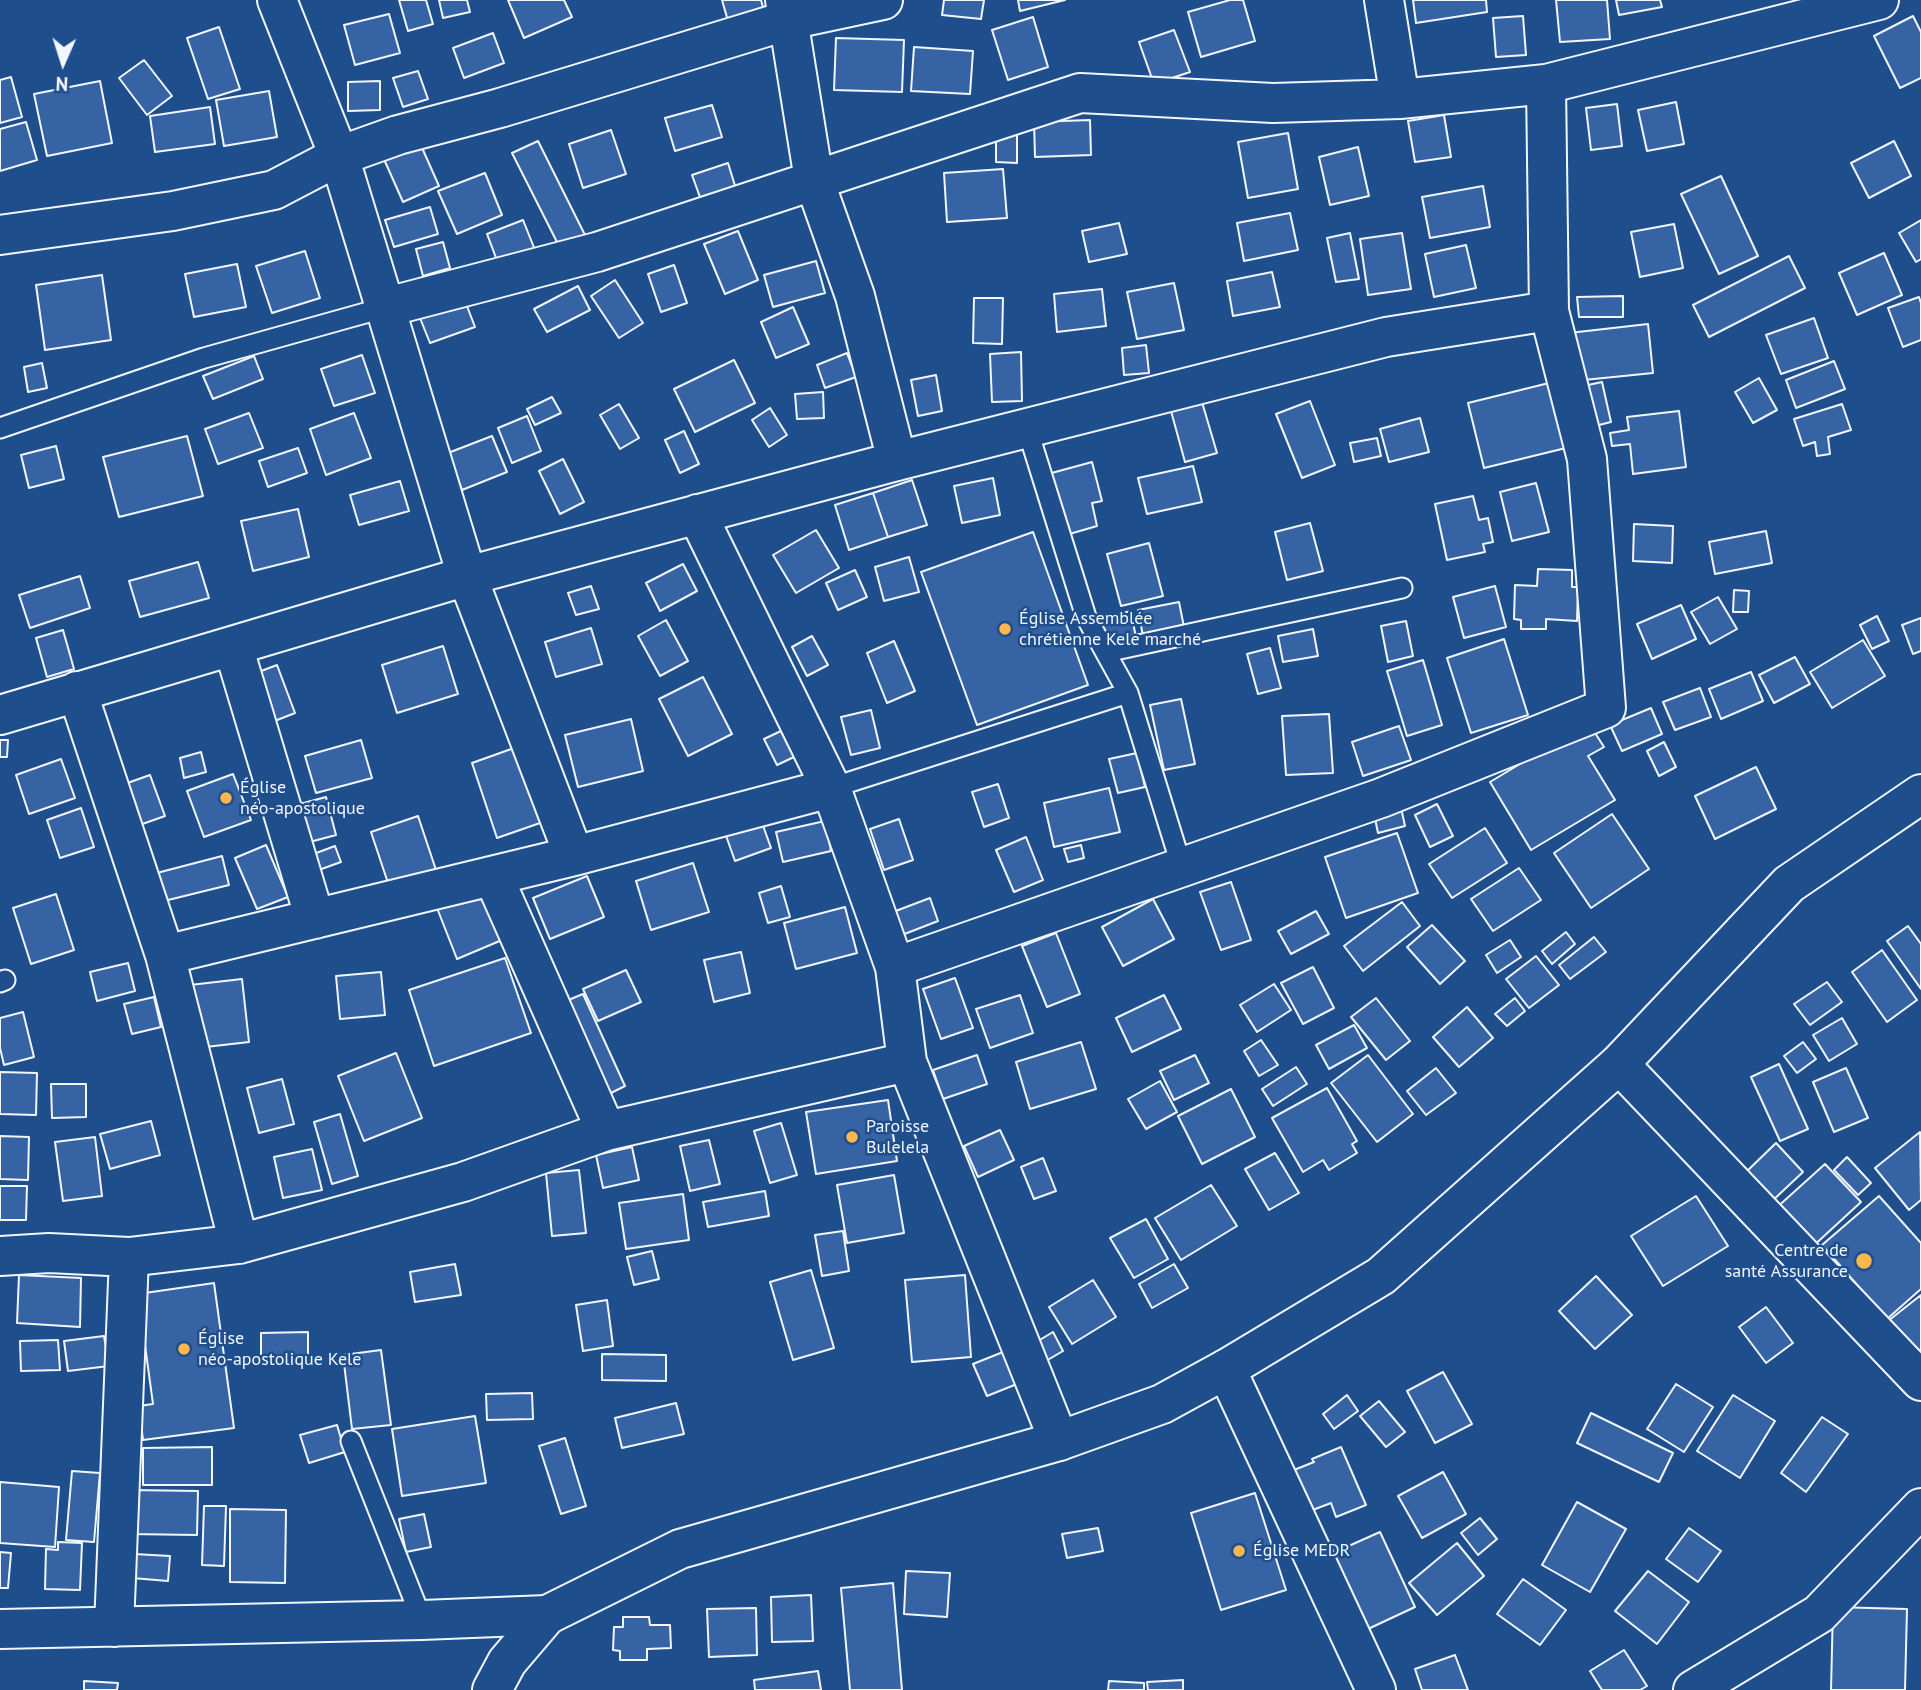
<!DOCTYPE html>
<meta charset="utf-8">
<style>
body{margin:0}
#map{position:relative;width:1921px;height:1690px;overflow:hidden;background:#1f4e8c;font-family:"PT Sans",sans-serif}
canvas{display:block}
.north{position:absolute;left:28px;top:28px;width:70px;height:70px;-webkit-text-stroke:5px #1f4e8c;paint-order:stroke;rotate:183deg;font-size:19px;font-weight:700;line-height:28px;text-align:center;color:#f2f6ff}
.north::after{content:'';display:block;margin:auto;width:24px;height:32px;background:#f2f6ff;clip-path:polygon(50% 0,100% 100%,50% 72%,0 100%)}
</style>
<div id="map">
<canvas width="1921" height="1690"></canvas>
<div class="north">N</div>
</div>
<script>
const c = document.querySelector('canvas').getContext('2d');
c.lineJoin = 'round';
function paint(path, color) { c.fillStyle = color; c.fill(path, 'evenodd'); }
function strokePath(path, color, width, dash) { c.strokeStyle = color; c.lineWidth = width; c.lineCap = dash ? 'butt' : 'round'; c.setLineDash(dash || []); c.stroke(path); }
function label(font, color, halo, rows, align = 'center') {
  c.font = font + ' "PT Sans",sans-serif'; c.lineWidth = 5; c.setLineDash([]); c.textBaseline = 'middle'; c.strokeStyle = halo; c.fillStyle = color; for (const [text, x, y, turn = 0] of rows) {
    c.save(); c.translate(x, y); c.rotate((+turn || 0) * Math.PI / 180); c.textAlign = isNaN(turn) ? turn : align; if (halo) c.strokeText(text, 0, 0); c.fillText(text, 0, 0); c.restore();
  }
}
const building = new Path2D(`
 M399 0H426L433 24 408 31Z
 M439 0H467L470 12 443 18Z
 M508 0H564L572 17 524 38Z
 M722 0H761L764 11 728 21Z
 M944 0H984L981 19 942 15Z
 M1018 0H1065L1020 11Z
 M1230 0H1243L1255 41 1201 57 1188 12Z
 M1413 0H1486L1487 12 1416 23Z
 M1556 0H1607L1610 39 1560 42Z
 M1616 0H1660L1662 7 1619 15Z
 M389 14 400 53 355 65 344 25Z
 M1523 16 1526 55 1496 57 1493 18Z
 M1913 16 1921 32V78L1900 88 1874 36Z
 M1033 17 1048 67 1008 80 992 30Z
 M219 27 240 89 208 99 187 38Z
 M1174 30 1190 72 1154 84 1139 42Z
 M493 33 504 63 464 78 453 48Z
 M836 38 904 40 902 92 834 90Z
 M914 47 973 51 970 94 911 91Z
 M144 60 172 96 147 115 119 78Z
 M418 71 428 99 403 107 393 78Z
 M11 77 22 117 0 123V80Z
 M100 81 112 143 47 156 34 94Z
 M380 81V110L348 111V82Z
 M269 91 277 137 224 146 216 100Z
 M1676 102 1684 144 1647 151 1638 110Z
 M1617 104 1622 146 1591 150 1586 108Z
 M712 105 722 137 675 151 665 118Z
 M210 107 215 144 155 152 150 116Z
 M1444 115 1451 157 1415 162 1408 121Z
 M1090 120 1091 155 1035 157 1034 122Z
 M26 122 37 160 0 171V129Z
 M611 130 626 174 583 188 569 144Z
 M1288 133 1298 189 1248 198 1238 142Z
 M996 134H1017V163L996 162Z
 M419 141 439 186 403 202 383 157Z
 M538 141 586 237 561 250 512 153Z
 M1894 141 1911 176 1869 198 1851 163Z
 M1358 147 1369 196 1330 205 1319 157Z
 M728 163 736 189 701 200 692 175Z
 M1003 169 1007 218 947 222 944 173Z
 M485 173 502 215 457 234 438 191Z
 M1721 176 1758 256 1719 274 1681 194Z
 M1483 186 1490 227 1430 238 1422 197Z
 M430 207 438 234 394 247 385 220Z
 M1290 213 1298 250 1244 261 1237 223Z
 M523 220 535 250 498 263 487 234Z
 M1921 220V259L1916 262 1899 233Z
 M1119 223 1127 254 1089 262 1082 231Z
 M1674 224 1683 268 1640 277 1631 232Z
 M738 231 758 280 725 294 704 244Z
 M1350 233 1359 279 1336 282 1327 238Z
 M1402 233 1411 289 1368 295 1360 239Z
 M443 242 450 268 423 276 416 249Z
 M1466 245 1476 288 1434 297 1425 254Z
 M305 251 320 298 272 313 256 266Z
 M1884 253 1902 295 1857 315 1839 273Z
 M1789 256 1805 288 1709 337 1693 305Z
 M816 261 825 293 773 307 764 275Z
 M237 264 246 307 194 317 185 274Z
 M674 265 687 303 661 312 648 274Z
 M1272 272 1280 307 1233 316 1227 281Z
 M102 275 111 340 45 350 36 285Z
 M615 280 643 323 619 338 591 296Z
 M1174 283 1184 330 1137 339 1127 292Z
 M578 286 590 310 547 332 534 309Z
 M1102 289 1106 326 1057 332 1054 294Z
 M1623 296V317H1579L1577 297Z
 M1919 297 1921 303V340L1903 347 1888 308Z
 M974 298H1003L1002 344 973 343Z
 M465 301 475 327 430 343 420 318Z
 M793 307 809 344 776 358 761 322Z
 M1814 318 1828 358 1781 374 1766 335Z
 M1648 324 1653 373 1574 381 1569 333Z
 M1146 345 1149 373 1124 375 1122 348Z
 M1021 352 1022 401 992 402 990 354Z
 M847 353 856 377 825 388 817 365Z
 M362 355 375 393 334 406 321 369Z
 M254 356 263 379 213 399 203 376Z
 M734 360 755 403 695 432 674 389Z
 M1834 361 1845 389 1796 408 1786 380Z
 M42 363 47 388 28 392 24 367Z
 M936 375 942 411 918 416 911 380Z
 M1759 378 1777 410 1753 423 1735 392Z
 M1553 382 1570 447 1484 468 1468 403Z
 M1602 382 1611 422 1583 429 1574 388Z
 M823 392 824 418 797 419 795 394Z
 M552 397 561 413 535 425 527 409Z
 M1310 401 1335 465 1302 478 1276 414Z
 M1202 402 1217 453 1185 462 1171 411Z
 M619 404 639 438 620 449 600 415Z
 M1842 404 1851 430 1828 437 1830 454 1817 456 1815 442 1803 446 1794 419Z
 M770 408 787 435 769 447 752 420Z
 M1679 411 1686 467 1633 474 1630 444 1612 446 1610 433 1629 430 1627 417Z
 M249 413 263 448 218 464 205 429Z
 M354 413 371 458 326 475 310 429Z
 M527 416 541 451 512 463 498 428Z
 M1420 418 1429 452 1389 462 1380 429Z
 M684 431 699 464 680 473 665 440Z
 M187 436 203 496 119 517 103 457Z
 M492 436 507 472 462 490 448 453Z
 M1377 438 1381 456 1354 462 1350 443Z
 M56 446 64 479 29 488 21 455Z
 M298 448 307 473 268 487 259 461Z
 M563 459 584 502 560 514 539 471Z
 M1092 462 1102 501 1092 503 1097 526 1066 535 1048 474Z
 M1193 466 1202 502 1147 514 1138 478Z
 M993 478 1000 515 962 523 954 486Z
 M912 480 927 525 888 537 873 493Z
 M400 481 409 511 359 525 350 495Z
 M1536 483 1549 532 1512 541 1500 492Z
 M873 493 888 537 849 550 835 505Z
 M1473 496 1479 520 1488 518 1493 542 1483 544 1485 552 1447 560 1435 504Z
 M298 509 309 557 253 571 241 521Z
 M1310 523 1323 571 1287 580 1275 532Z
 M1634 524 1673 526 1672 563 1633 561Z
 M816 530 839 568 796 593 773 555Z
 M1766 531 1772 563 1715 574 1709 542Z
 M1033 532 1088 685 977 725 921 572Z
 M1149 543 1163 596 1121 606 1107 554Z
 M909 557 919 592 884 601 875 567Z
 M198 562 209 598 140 617 129 581Z
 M683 564 697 591 660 611 646 583Z
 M1538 569 1572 570V587H1578L1577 621 1546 619V629H1521V620L1514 619 1515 585 1537 586Z
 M855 570 867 597 838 610 826 583Z
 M80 576 90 608 30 628 19 595Z
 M591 586 599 609 576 615 568 593Z
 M1495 586 1506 627 1464 638 1453 597Z
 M1734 590 1749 591 1748 612H1733Z
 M1718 597 1737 629 1710 644 1691 612Z
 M1179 602 1184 627 1143 636 1138 610Z
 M1681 605 1696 639 1652 659 1637 624Z
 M1131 611 1136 638 1104 645 1098 619Z
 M1877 616 1889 641 1872 649 1860 625Z
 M1921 618V651L1913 654 1902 625Z
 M666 620 688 661 660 676 638 636Z
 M1406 621 1413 656 1388 662 1381 626Z
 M591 628 602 664 556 677 545 642Z
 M1313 629 1318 656 1283 662 1278 636Z
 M63 630 74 669 47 677 36 638Z
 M812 636 828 665 807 676 792 647Z
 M1504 639 1528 715 1471 733 1447 658Z
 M1863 640 1885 676 1832 708 1810 672Z
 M894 641 915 691 887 703 867 653Z
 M443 646 458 694 397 713 382 665Z
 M1270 648 1281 688 1258 694 1247 654Z
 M1795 657 1810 684 1774 703 1759 675Z
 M1423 660 1442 725 1407 736 1387 671Z
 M277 665 295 713 267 724 248 676Z
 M1751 672 1763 701 1721 719 1709 689Z
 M703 677 732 734 688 756 659 699Z
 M1700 688 1711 717 1675 730 1663 702Z
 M1181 699 1195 764 1164 770 1150 705Z
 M1651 708 1662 734 1622 751 1610 725Z
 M871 710 880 748 851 755 841 717Z
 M1329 714 1333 773 1286 775 1282 716Z
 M631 719 643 771 578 787 565 735Z
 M1399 726 1411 760 1363 776 1352 742Z
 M1592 728 1604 747 1588 756 1615 800 1531 850 1490 782 1573 732Z
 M781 731 794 757 777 765 764 739Z
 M0 740H8L7 757H0Z
 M361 740 372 778 316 793 305 756Z
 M1664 742 1676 767 1659 776 1647 751Z
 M514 748 540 823 497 838 472 763Z
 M201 752 206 772 184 778 180 758Z
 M1137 753 1145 787 1118 793 1109 759Z
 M61 759 75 798 29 814 16 775Z
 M1756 767 1776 809 1715 839 1695 796Z
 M233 774 251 820 204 837 187 791Z
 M150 775 165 816 134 827 119 786Z
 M998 784 1009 818 984 827 972 792Z
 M1109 788 1120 832 1054 847 1044 803Z
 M326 797 336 835 306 843 296 805Z
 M1400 803 1405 826 1378 833 1373 809Z
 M1437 804 1453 836 1430 847 1415 815Z
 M81 808 94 847 60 858 47 820Z
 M1612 814 1649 869 1591 908 1554 853Z
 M418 816 436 870 389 886 371 832Z
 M760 817 771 848 735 861 724 830Z
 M899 819 913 860 884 870 870 829Z
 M825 821 831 851 783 862 776 832Z
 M1485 828 1507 863 1452 898 1429 864Z
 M1397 833 1418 893 1346 918 1325 857Z
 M1026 837 1043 880 1014 892 996 850Z
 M266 845 288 897 257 909 235 858Z
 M1081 845 1084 858 1068 862 1064 849Z
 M335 846 341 862 316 871 311 855Z
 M222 856 229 885 160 902 153 874Z
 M693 863 709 912 651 930 636 881Z
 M1519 868 1541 900 1493 931 1471 899Z
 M587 876 604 917 550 939 533 898Z
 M1231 882 1251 940 1221 950 1200 892Z
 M781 886 790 917 768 923 759 893Z
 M482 891 502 940 457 959 437 908Z
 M56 894 74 950 31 964 13 908Z
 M930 898 938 921 902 935 893 912Z
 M1153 899 1174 939 1123 966 1102 927Z
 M1402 902 1420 926 1363 971 1344 946Z
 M845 907 857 953 796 969 784 923Z
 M1316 911 1329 934 1291 954 1278 931Z
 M1432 925 1465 961 1440 984 1407 947Z
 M1908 926 1921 944V989L1887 941Z
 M1566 932 1575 944 1552 964 1542 951Z
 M1056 933 1080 994 1047 1007 1022 946Z
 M1594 937 1606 952 1570 979 1559 965Z
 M1510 940 1521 957 1497 973 1486 955Z
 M1882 950 1917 1000 1887 1022 1852 972Z
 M741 952 750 993 714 1002 704 960Z
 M1536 956 1559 985 1529 1008 1506 979Z
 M505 958 531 1033 434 1066 409 990Z
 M128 963 135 991 97 1001 90 972Z
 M1313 967 1334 1008 1303 1024 1281 983Z
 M626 970 641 1002 598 1021 583 989Z
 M381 972 385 1015 340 1019 336 976Z
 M955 978 973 1028 941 1039 923 989Z
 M242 979 249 1042 197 1048 190 985Z
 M1827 982 1842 1002 1810 1025 1794 1004Z
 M1274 984 1291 1010 1257 1032 1240 1005Z
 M583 994 625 1086 609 1094 566 1001Z
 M1020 995 1033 1033 990 1048 976 1009Z
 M1164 995 1181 1029 1132 1052 1116 1018Z
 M154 997 161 1027 132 1034 124 1004Z
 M1376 998 1410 1041 1386 1060 1351 1017Z
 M1515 998 1525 1011 1507 1026 1495 1014Z
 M1467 1007 1493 1038 1459 1067 1433 1037Z
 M23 1012 34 1057 4 1065 0 1048V1018Z
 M1842 1018 1857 1044 1829 1061 1813 1035Z
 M1354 1025 1367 1048 1329 1069 1316 1045Z
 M1261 1040 1278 1065 1259 1076 1244 1051Z
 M1081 1042 1096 1089 1030 1109 1016 1062Z
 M1803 1042 1816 1059 1797 1073 1784 1056Z
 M396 1053 422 1118 364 1141 338 1076Z
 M977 1055 987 1084 943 1099 933 1070Z
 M1195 1055 1209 1083 1174 1100 1160 1071Z
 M1368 1055 1413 1114 1377 1142 1331 1083Z
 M1779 1064 1808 1129 1780 1141 1751 1077Z
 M1296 1067 1307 1084 1273 1106 1262 1089Z
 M1436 1068 1456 1093 1426 1115 1407 1091Z
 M1846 1068 1868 1118 1834 1132 1813 1082Z
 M0 1072 37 1073 36 1115 0 1114Z
 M282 1079 294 1124 259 1133 247 1088Z
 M1160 1081 1177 1112 1146 1129 1128 1099Z
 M51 1084H86V1117L52 1118Z
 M1327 1088 1357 1141 1352 1144 1357 1153 1329 1170 1323 1160 1303 1172 1272 1118Z
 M1231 1089 1255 1137 1202 1164 1178 1116Z
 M888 1100 897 1161 816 1174 806 1112Z
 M340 1114 358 1176 332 1184 314 1122Z
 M151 1121 160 1155 110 1169 100 1134Z
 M781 1123 797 1175 770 1183 754 1131Z
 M1000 1130 1014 1160 978 1177 964 1146Z
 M1920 1132 1921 1200 1909 1210 1875 1168Z
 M0 1136 29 1137 28 1180 0 1179Z
 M95 1137 102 1196 63 1201 55 1142Z
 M709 1140 720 1184 690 1191 680 1146Z
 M1776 1143 1803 1172 1770 1203 1743 1175Z
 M632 1147 639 1180 603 1188 596 1155Z
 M312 1149 322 1190 283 1198 274 1157Z
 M1275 1153 1299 1193 1269 1210 1245 1169Z
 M1847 1157 1871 1183 1858 1195 1834 1170Z
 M1043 1158 1056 1191 1034 1199 1021 1167Z
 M1825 1164 1861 1202 1810 1249 1774 1210Z
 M579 1170 586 1233 552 1236 546 1173Z
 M894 1175 904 1233 847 1243 837 1185Z
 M1211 1185 1237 1226 1181 1260 1155 1218Z
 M0 1186H27L26 1220H0Z
 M765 1191 769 1216 708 1227 703 1202Z
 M683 1194 689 1240 626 1249 619 1203Z
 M1696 1196 1728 1246 1663 1286 1631 1236Z
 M1879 1196 1921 1243V1289L1887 1319 1822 1245Z
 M1146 1219 1168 1259 1134 1278 1110 1238Z
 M843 1231 849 1271 822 1276 815 1235Z
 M652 1251 659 1279 634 1285 627 1257Z
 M455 1264 461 1295 415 1302 410 1272Z
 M1174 1264 1188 1288 1152 1308 1139 1284Z
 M811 1270 834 1348 793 1360 770 1282Z
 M19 1275 81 1278 80 1327 17 1323Z
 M965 1275 971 1357 912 1362 905 1280Z
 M1596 1276 1632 1315 1595 1349 1559 1311Z
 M1093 1280 1116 1317 1072 1344 1049 1307Z
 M214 1283 234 1428 143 1440 139 1406 153 1404 138 1294Z
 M1921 1295V1358L1888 1321Z
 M607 1300 613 1346 583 1351 576 1305Z
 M1766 1307 1793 1343 1766 1363 1739 1327Z
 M308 1332V1363L261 1364V1333Z
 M1053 1332 1063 1351 1039 1365 1028 1347Z
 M104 1336 109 1366 68 1371 64 1341Z
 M58 1340 60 1370 21 1371 20 1341Z
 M381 1350 391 1425 352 1429 343 1355Z
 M1008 1350 1022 1382 987 1396 973 1364Z
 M602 1354 666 1355V1381L602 1380Z
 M1443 1372 1472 1424 1435 1443 1407 1391Z
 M1676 1384 1713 1407 1684 1452 1647 1429Z
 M532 1393 533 1419 487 1420 486 1394Z
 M1347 1395 1358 1411 1334 1429 1323 1414Z
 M1733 1395 1775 1421 1740 1478 1697 1451Z
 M1379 1401 1405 1432 1386 1447 1360 1416Z
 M676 1403 684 1434 622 1448 615 1418Z
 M1591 1413 1673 1453 1659 1482 1577 1443Z
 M475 1416 486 1483 402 1496 392 1429Z
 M1822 1417 1848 1434 1806 1492 1781 1473Z
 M337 1425 345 1452 309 1463 300 1435Z
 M565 1438 586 1506 561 1514 539 1446Z
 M212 1447V1485H143V1448Z
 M1341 1447 1366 1505 1336 1517 1331 1503 1310 1511 1294 1470 1314 1462 1312 1459Z
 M72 1471 100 1473 94 1542 66 1540Z
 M1443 1472 1466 1514 1422 1538 1398 1496Z
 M0 1482 59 1487 55 1547 0 1543Z
 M130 1490 198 1491 197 1535 129 1534Z
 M1255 1493 1286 1590 1221 1610 1191 1513Z
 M1577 1502 1626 1529 1590 1592 1542 1565Z
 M204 1506H226L224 1566 202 1565Z
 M230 1509 286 1510 285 1583 230 1582Z
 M424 1514 431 1547 406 1552 399 1519Z
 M1480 1518 1497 1539 1478 1555 1461 1533Z
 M1098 1528 1103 1551 1067 1558 1062 1534Z
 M1689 1528 1721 1551 1698 1582 1666 1559Z
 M1380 1532 1415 1607 1368 1629 1333 1553Z
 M58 1542 82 1543 80 1590 45 1589 46 1549 58 1550Z
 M1457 1543 1484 1576 1437 1615 1409 1583Z
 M0 1552 11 1553 8 1588H0Z
 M134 1554 170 1556 168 1581 132 1578Z
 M906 1571 950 1573 947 1617 904 1614Z
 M1648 1571 1689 1602 1657 1644 1615 1611Z
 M1523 1579 1566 1610 1540 1645 1497 1614Z
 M893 1583 902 1690H850L841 1588Z
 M811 1595 813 1641 772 1642 771 1597Z
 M1833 1607 1907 1609 1905 1690H1831Z
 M756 1608 757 1655 709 1657 707 1609Z
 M623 1617H649L650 1625H670L671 1648 647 1649V1660H620V1651L613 1650 614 1627H623Z
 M1624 1650 1647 1686 1640 1690H1602L1590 1671Z
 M1455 1655 1468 1690H1422L1415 1669Z
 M818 1671 821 1690H755L754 1680Z
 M1183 1680V1690H1148L1147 1682Z
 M84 1681 118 1683 117 1690H84Z
 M1109 1681 1144 1683V1690H1108Z`);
paint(building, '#3563a3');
strokePath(building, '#f2f6ff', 2);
const service = new Path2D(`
 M0 428 204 358 383 308
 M1027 428 1086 617 1128 693 1182 868
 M1106 652 1402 588
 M831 788 1128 693
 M0 982 5 980
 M351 1441 422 1620`);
const minor = new Path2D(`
 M277 0 339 156 467 576 574 856
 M785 0 814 180 855 296 897 461
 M1384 0 1400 99 1546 84 1879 0
 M0 235 173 211 274 190 339 156 398 135 500 108 789 20 883 0
 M383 308 597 252 1080 93 1273 103 1400 99
 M697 514 831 788 895 967 907 1062 1059 1441
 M233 646 315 919
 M77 691 165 955 239 1244
 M0 715 467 576 897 461 1386 337 1549 311
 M493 876 606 1131
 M165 955 574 856 831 788
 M895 967 1381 798 1606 708 1587 459 1549 311 1546 84
 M1619 1064 1921 1381
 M0 1256 49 1253 129 1257 239 1244 463 1182 606 1131 907 1062
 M1226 1369 1376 1690
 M114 1627 129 1257
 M0 1629 422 1620 547 1615
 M1693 1690 1819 1614 1921 1508`);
const trunk = new Path2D(`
 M492 1690 507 1662 547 1615 680 1549 1059 1441 1162 1404 1226 1369 1381 1276 1619 1064 1789 884 1921 794`);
strokePath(service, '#f2f6ff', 23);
strokePath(minor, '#f2f6ff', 42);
strokePath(trunk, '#f2f6ff', 42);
strokePath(service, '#1f4e8c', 19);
strokePath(minor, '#1f4e8c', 38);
strokePath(trunk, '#1f4e8c', 38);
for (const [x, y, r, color] of [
 [1005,629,7,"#ffb74d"],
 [226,798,7,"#ffb74d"],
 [852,1137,7,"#ffb74d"],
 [1864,1261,9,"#ffb74d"],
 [184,1349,7,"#ffb74d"],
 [1239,1551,7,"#ffb74d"]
]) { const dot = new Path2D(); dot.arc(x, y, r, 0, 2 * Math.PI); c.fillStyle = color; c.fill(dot); strokePath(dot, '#1f4e8c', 2.5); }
label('18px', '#f2f6ff', '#1f4e8c', [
 ["Église Assemblée",1019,619],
 ["chrétienne Kele marché",1019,640],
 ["Église",240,788],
 ["néo-apostolique",240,809],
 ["Paroisse",866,1127],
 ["Bulelela",866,1148],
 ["Centre de",1848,1251,"right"],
 ["santé Assurance",1848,1272,"right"],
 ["Église",198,1339],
 ["néo-apostolique Kele",198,1360],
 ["Église MEDR",1253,1551]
], 'left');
</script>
